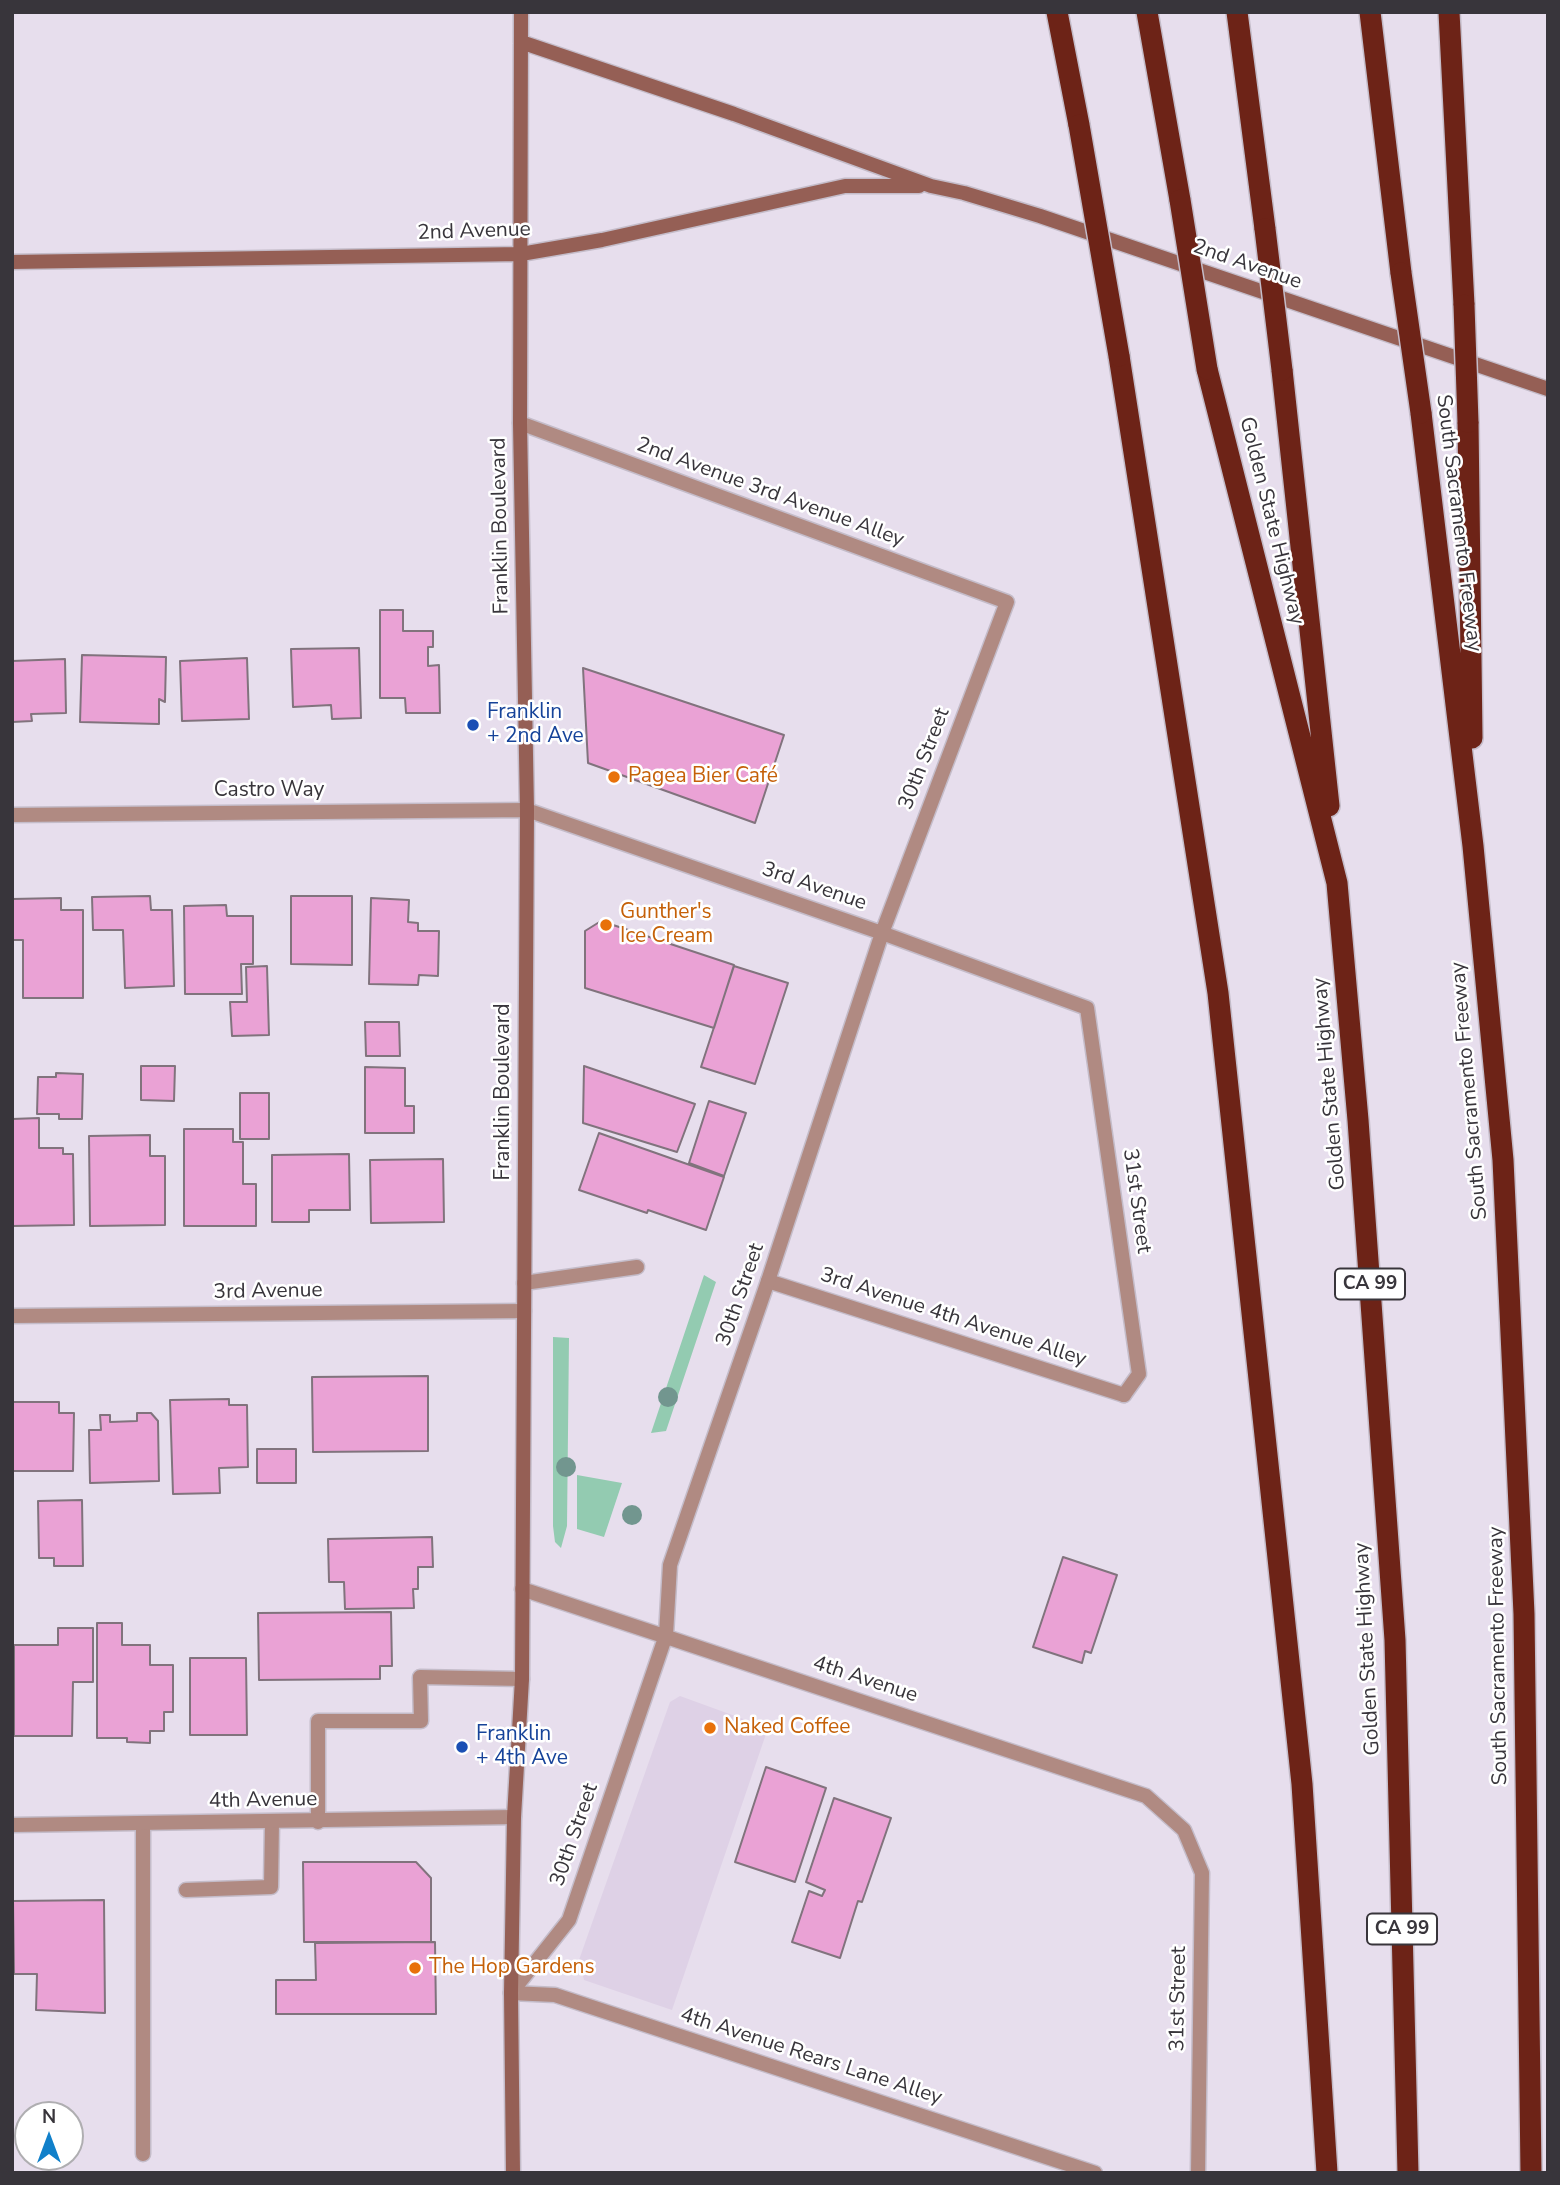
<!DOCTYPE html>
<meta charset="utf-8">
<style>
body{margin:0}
#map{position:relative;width:1560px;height:2185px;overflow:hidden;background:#e7deed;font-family:"Nunito Sans",sans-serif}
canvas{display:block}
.frame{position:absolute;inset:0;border:14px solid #38353b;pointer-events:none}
.north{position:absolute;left:14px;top:2101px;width:70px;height:70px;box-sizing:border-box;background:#fff;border:2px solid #afaeb1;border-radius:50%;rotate:0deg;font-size:19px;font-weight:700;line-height:28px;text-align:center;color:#38353b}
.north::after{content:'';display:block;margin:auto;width:24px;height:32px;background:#1180ca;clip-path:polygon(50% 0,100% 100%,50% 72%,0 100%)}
</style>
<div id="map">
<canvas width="1560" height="2185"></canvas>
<div class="frame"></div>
<div class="north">N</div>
</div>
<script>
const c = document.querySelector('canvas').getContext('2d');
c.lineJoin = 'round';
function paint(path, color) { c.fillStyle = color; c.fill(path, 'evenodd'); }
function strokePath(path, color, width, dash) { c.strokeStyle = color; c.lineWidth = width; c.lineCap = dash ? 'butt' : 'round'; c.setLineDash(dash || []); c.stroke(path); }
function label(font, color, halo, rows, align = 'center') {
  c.font = font + ' "Nunito Sans",sans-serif'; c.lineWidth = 5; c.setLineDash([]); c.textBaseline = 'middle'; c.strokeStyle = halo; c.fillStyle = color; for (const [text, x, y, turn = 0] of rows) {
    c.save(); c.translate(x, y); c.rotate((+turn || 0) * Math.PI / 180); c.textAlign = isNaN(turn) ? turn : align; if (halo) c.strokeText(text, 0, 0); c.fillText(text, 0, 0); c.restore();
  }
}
paint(new Path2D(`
 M680 1696 768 1728 672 2010 584 1980 579 1960 670 1702Z`), '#ded1e6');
paint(new Path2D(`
 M704 1275 716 1282 666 1431 651 1433Z
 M553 1337 569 1338 567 1526 561 1548 555 1542 553 1526Z
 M577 1475 622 1483 604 1537 577 1529Z`), '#93cbb1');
const building = new Path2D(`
 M380 610H403V631H433V647H428V666L439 665 440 713H406L405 698H380Z
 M359 648 361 718 332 719 331 705 293 707 291 649Z
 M82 655 166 657 165 702 159 699V724L80 722Z
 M247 658 249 719 182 721 180 661Z
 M65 659 66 713 31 714 32 721 12 722V661Z
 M583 668 784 735 755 823 588 763Z
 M150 896 151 910H172L174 986 125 988 123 930H93L92 897Z
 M291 896H352V965L291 964Z
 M61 898V910H83V998H23V940H12V899Z
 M371 898 409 900 408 922 418 923V931H439L438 976 419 975 418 985 369 984Z
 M226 905 227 916H253V964H241L242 994H185L184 906Z
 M601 921 734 965 714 1028 585 988V931Z
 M267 966 269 1035 232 1036 230 1002H247L246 967Z
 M734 966 788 983 755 1084 701 1067Z
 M365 1022H399L400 1056H366Z
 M141 1066H175L174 1101 141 1100Z
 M584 1066 695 1104 677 1152 583 1123Z
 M365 1067 405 1068V1106H414V1133H365Z
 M56 1073 83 1074 82 1119H59V1114H37L38 1077H56Z
 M240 1093H269V1139H240Z
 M709 1101 746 1113 724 1176 689 1163Z
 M39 1118V1148H63V1154H73L74 1225 12 1226V1119Z
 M184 1129H233V1142H243V1184H256V1226H184Z
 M599 1133 724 1177 706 1230 648 1210 647 1213 579 1190Z
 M150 1135V1156H165V1225L90 1226 89 1136Z
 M349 1154 350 1210H309V1222H272V1155Z
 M443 1159 444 1222 371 1223 370 1160Z
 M428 1376V1451L313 1452 312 1377Z
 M229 1399V1405H247L248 1467 219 1468 220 1493 173 1494 170 1400Z
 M12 1402H59V1413H74L73 1471H12Z
 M137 1413H151L158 1421 159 1481 90 1483 89 1430H101L100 1415H110V1422L137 1421Z
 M257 1449H296V1483H257Z
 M82 1500 83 1566H54V1558H39L38 1501Z
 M432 1537 433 1567H418V1589H413L414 1608 345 1609 344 1582H329L328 1539Z
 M1063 1557 1117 1575 1091 1653 1085 1651 1082 1663 1033 1647Z
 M391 1612 392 1666H380V1679L259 1680 258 1613Z
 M97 1623H122V1645H150V1665H173V1712H164V1731H150V1743L127 1742V1738H97Z
 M58 1628H93V1682H73L72 1736H14V1645H58Z
 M190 1658H246L247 1735H190Z
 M766 1767 826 1788 795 1882 735 1862Z
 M834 1798 891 1818 862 1902 858 1901 840 1958 792 1942 809 1891 822 1896 825 1890 806 1882Z
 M303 1862H416L431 1878V1942H304Z
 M104 1900 105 2013 36 2010 37 1974H14L13 1901Z
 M435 1942 436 2014H276V1980H316L315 1943Z`);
paint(building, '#eaa2d5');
strokePath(building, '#81737d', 2);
const lane = new Path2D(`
 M768 1281 1124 1395
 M524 1283 637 1267
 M318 1822V1721H421L420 1677 522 1679
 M143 1824V2154
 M186 1890 271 1887 272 1822
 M511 1993 555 1995 1095 2173`);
const street = new Path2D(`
 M12 815 527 810 882 933 1087 1008 1139 1374 1124 1395
 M12 1316 524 1311
 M522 1589 1146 1796 1184 1830 1202 1873 1198 2173
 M12 1825 514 1817
 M511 1993 569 1920 666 1635 670 1565 768 1281 882 933 1007 602 520 423`);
const secondary = new Path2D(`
 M521 42 734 114 931 186 964 193 1040 216 1548 389
 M12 262 521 254 602 240 845 186H919
 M513 2173 511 1993 514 1817 522 1679 527 810 520 423 521 12`);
const highway = new Path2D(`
 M1057 12 1079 125
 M1147 12 1180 200
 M1237 12 1265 229
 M1370 12 1401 273
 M1449 12 1464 305
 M1119 356 1218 993 1302 1784 1327 2173
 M1207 369 1337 883 1358 1120 1395 1640 1408 2173
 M1282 370 1329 806
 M1421 413 1473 846 1503 1160 1524 1614 1531 2173
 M1468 422 1472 738`);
strokePath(lane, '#c4bcc9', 17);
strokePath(street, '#c4bcc9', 17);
strokePath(secondary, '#c4bcc9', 17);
strokePath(highway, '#c4bcc9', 24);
strokePath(lane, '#b08a82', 14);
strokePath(street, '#b08a82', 14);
strokePath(secondary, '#955f55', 14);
strokePath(highway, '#6d2317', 21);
const highwayBridge = new Path2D(`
 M1079 125 1119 356
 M1180 200 1207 369
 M1265 229 1282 370
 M1401 273 1421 413
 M1464 305 1468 422`);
strokePath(highwayBridge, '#c4bcc9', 24, []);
strokePath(highwayBridge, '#6d2317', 21);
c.fillStyle = '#72968f';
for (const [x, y] of [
 [668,1397],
 [566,1467],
 [632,1515]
]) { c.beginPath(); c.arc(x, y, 10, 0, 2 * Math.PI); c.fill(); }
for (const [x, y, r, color] of [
 [473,725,7,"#1a4fb4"],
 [614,777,7,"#e8710a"],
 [606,925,7,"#e8710a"],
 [710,1728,7,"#e8710a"],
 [462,1747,7,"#1a4fb4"],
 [415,1968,7,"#e8710a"]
]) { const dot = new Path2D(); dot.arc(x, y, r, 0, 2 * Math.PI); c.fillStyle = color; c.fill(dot); strokePath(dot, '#fff', 2.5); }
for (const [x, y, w] of [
 [1370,1284,70],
 [1402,1929,70]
]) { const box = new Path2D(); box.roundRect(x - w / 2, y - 15.5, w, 31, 5); c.fillStyle = '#fff'; c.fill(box); strokePath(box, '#38353b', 2); }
label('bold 19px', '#38353b', null, [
 ["CA 99",1370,1284],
 ["CA 99",1402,1929]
]);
label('21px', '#38353b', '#fff', [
 ["2nd Avenue",474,232,-2],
 ["2nd Avenue",1247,265,19],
 ["2nd Avenue 3rd Avenue Alley",770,493,20],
 ["Golden State Highway",1271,521,76],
 ["South Sacramento Freeway",1458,523,83],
 ["Franklin Boulevard",501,526,-91],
 ["30th Street",925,759,-69],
 ["Castro Way",269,791],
 ["3rd Avenue",814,887,19],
 ["Golden State Highway",1330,1084,-95],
 ["South Sacramento Freeway",1470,1091,-95],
 ["Franklin Boulevard",504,1092,-90],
 ["31st Street",1136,1201,82],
 ["3rd Avenue",268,1292,-1],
 ["30th Street",741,1295,-71],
 ["3rd Avenue 4th Avenue Alley",953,1318,18],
 ["Golden State Highway",1368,1649,-93],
 ["South Sacramento Freeway",1499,1656,-91],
 ["4th Avenue",865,1680,18],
 ["4th Avenue",263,1801,-1],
 ["30th Street",575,1835,-71],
 ["31st Street",1179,1999,-89],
 ["4th Avenue Rears Lane Alley",811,2057,18]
]);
label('21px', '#164399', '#fff', [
 ["Franklin",487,713],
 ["+ 2nd Ave",487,737],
 ["Franklin",476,1735],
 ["+ 4th Ave",476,1759]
], 'left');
label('21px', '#c56008', '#fff', [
 ["Pagea Bier Café",628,777],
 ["Gunther's",620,913],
 ["Ice Cream",620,937],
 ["Naked Coffee",724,1728],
 ["The Hop Gardens",429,1968]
], 'left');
</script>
